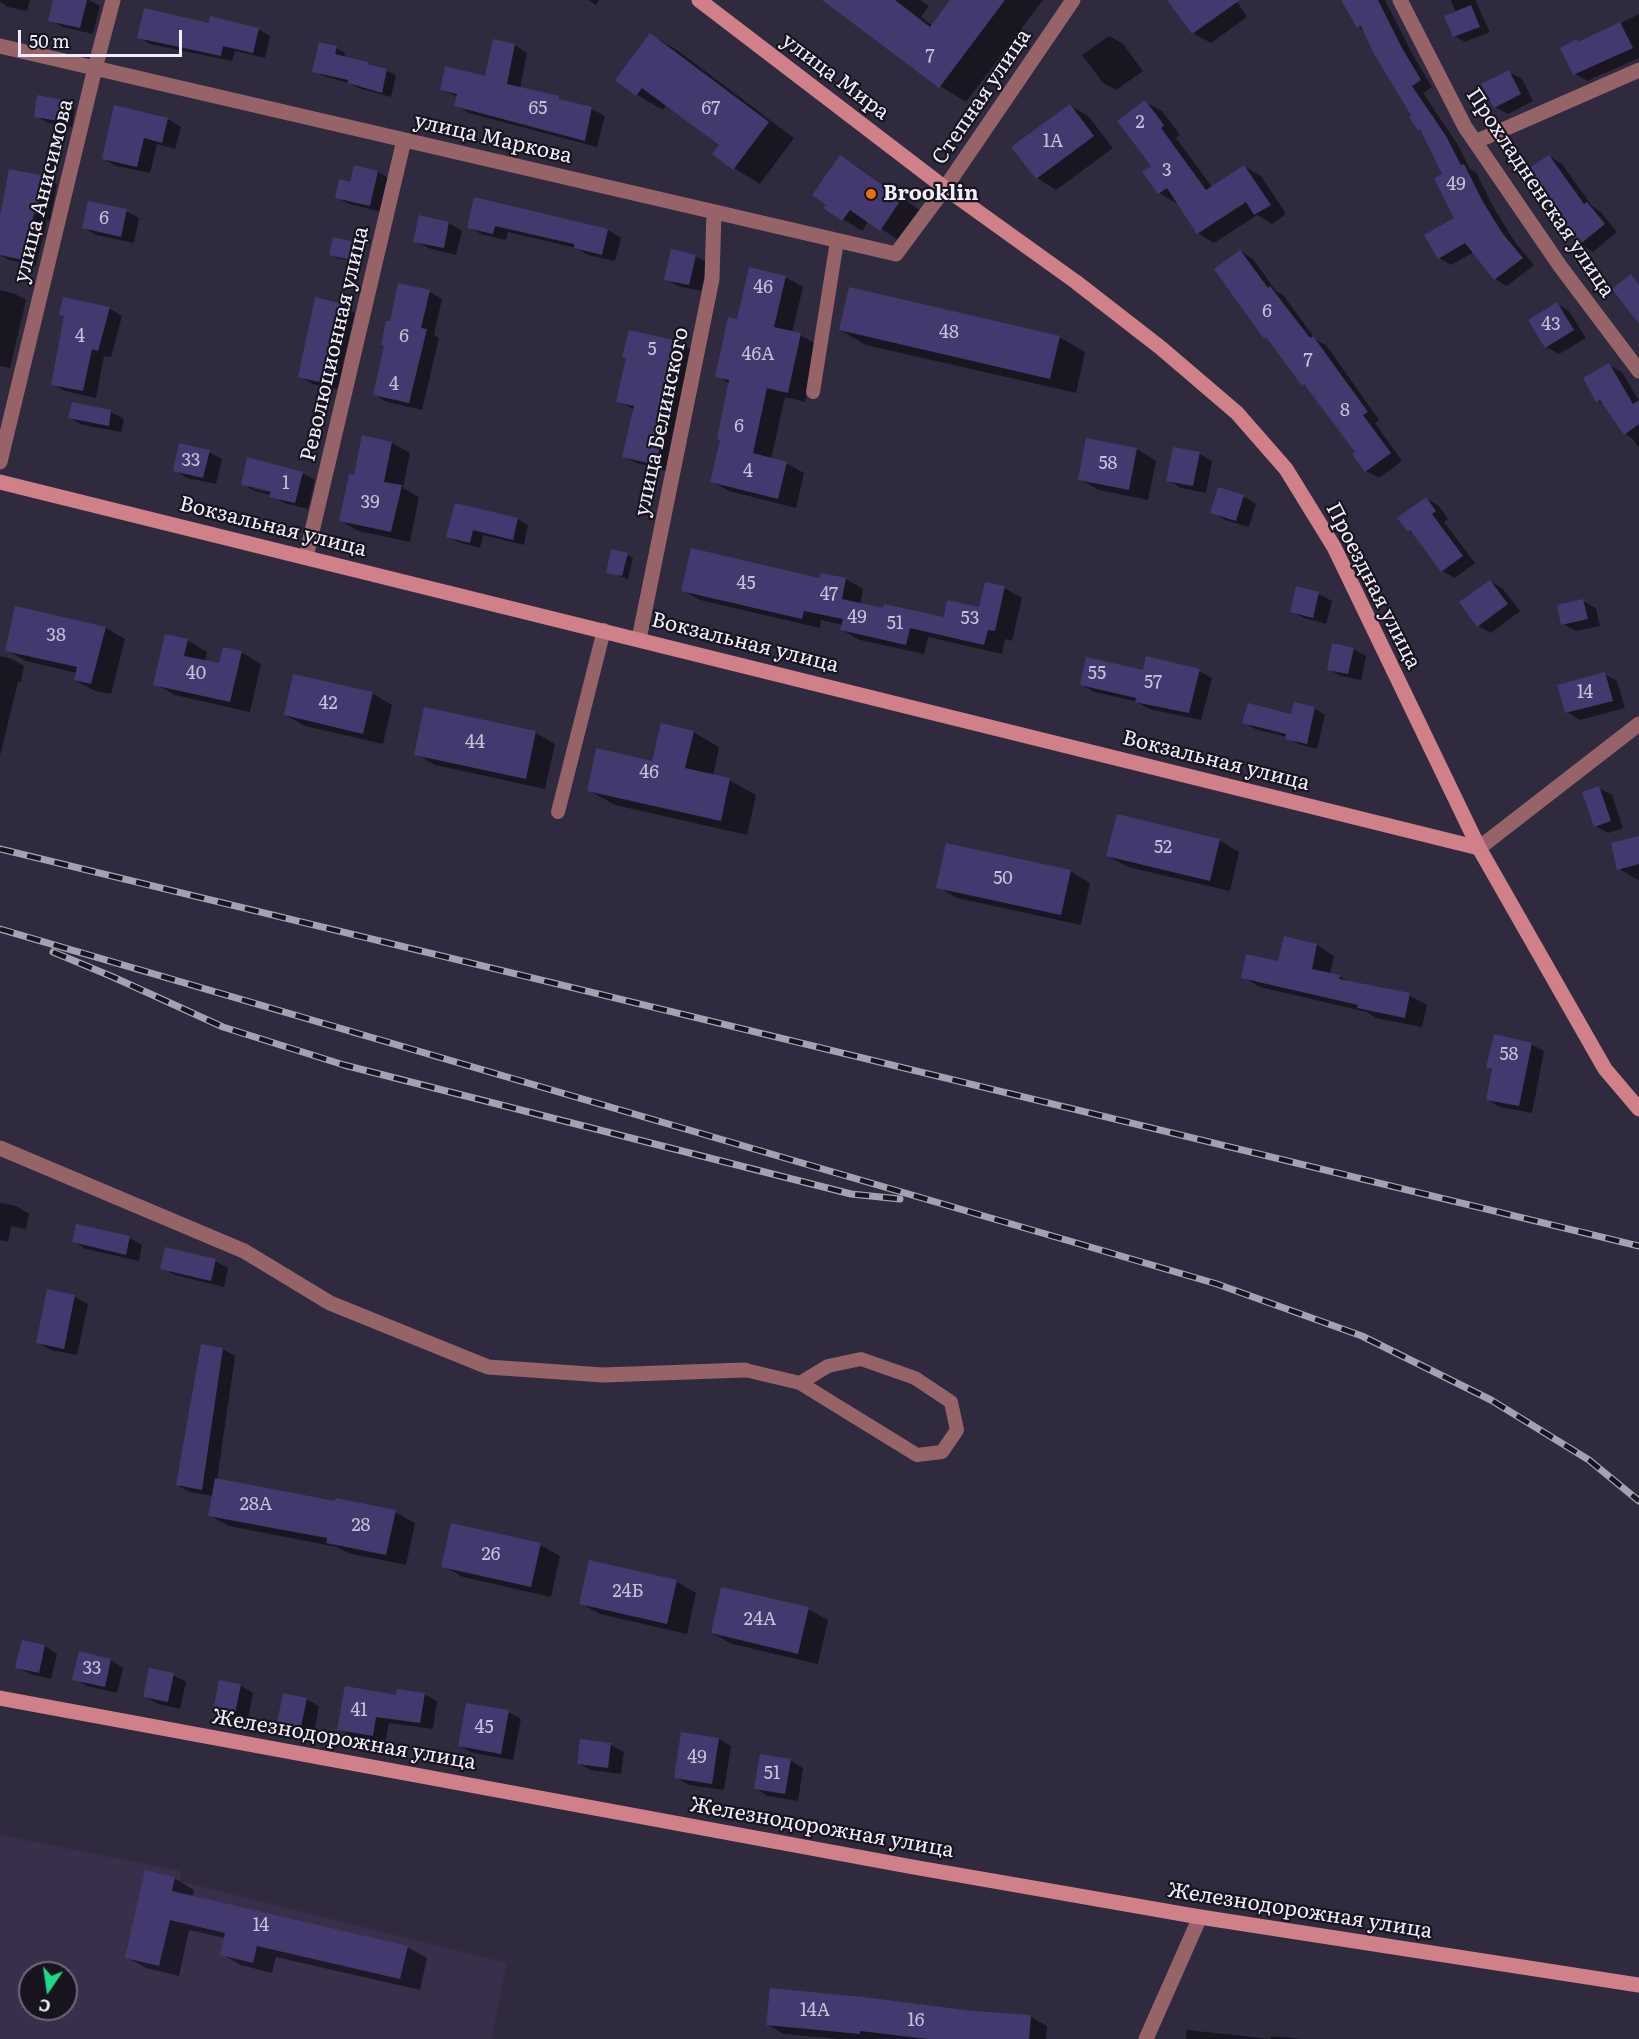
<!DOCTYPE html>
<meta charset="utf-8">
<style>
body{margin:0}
#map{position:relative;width:1639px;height:2039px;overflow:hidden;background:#302a3f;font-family:Literata,serif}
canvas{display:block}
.north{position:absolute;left:18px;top:1961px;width:60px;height:60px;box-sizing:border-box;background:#17141e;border:2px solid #6e6b77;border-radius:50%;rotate:193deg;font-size:16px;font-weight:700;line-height:24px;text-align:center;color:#f1edfc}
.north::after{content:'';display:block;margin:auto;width:21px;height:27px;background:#1ed888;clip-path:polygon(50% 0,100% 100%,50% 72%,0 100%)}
.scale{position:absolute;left:18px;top:30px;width:164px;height:27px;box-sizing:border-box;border:3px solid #f1edfc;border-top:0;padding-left:8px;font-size:18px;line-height:21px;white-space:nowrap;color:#f1edfc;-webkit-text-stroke:4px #17141e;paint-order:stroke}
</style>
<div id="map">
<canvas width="1639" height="2039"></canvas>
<div class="north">С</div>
<div class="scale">50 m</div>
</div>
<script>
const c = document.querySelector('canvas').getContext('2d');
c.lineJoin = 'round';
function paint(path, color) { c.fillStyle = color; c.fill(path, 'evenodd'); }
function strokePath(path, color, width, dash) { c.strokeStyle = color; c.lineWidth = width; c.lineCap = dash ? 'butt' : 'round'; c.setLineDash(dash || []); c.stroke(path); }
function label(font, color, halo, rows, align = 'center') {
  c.font = font + ' Literata,serif'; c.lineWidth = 4.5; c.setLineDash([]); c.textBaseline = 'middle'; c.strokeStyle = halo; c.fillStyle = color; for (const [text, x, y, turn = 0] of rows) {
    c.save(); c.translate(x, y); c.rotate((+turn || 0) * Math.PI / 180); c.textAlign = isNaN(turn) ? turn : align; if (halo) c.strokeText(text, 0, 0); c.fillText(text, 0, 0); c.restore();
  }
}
paint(new Path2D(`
 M0 1835 181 1871 180 1881 507 1963 491 2039H0ZM30 1973H66V2009H30Z`), '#382f4b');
paint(new Path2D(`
 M0 0H30L27 11 8 7 0 2Z
 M55 0H89L100 6 93 34 63 27 50 20Z
 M588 0H599L596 5Z
 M841 0H920L929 6 921 17 933 26 952 0H1043L966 102 940 86Z
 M1169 0H1236L1247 17 1211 43 1193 33Z
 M1346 0H1385L1414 57 1432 87 1423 93 1458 145 1470 169 1476 172 1495 210 1515 242 1534 265 1507 286 1495 279 1474 252 1451 265 1439 258 1456 219 1444 175 1422 131 1419 129 1366 32 1358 27Z
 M1451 0H1475L1490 32 1465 42 1454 36 1456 13Z
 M1639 14V58L1587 81 1575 74 1577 41 1580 43Z
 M210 24 258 29 270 36 265 58 235 51 232 61 150 44 139 37Z
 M651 35 677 50 794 138 760 184 734 168 721 145 667 104 663 110 637 95Z
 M1109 36 1122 43 1143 71 1116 90 1103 83 1082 55Z
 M515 45 527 53 520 89 559 98 568 103 592 109 605 116 597 147 469 113 456 105 458 97 441 89 486 77Z
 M336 48 345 53 344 58 368 63 396 75 391 97 358 88 349 83 323 76 314 71Z
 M1509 72 1522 79 1533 101 1508 114 1495 107Z
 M62 101 75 108 72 127 48 123 36 116Z
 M1145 102 1162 111 1180 135 1176 138 1212 187 1245 167 1261 176 1286 214 1272 224 1257 215 1214 243 1198 233 1177 202 1176 203 1159 193 1144 173 1153 166Z
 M1070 105 1089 117 1113 148 1056 190 1037 178Z
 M115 106 168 119 181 127 175 149 157 144 150 173 116 166 103 158Z
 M1549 156 1562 164 1592 206 1600 211 1617 232 1593 252 1580 244 1563 223Z
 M840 157 860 168 921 211 900 241 869 221 862 231 825 208Z
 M378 172 390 179 382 212 349 204 336 197 351 184Z
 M44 177 57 184 50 220H47L36 266 9 260 0 255V236Z
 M475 198 608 230 621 238 615 261 588 255 576 248 508 232 506 240 481 234 468 227Z
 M126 211 139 218 134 243 96 235 84 228Z
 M420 217 449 223 462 231 456 255 428 248 415 241Z
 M334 239 359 245 365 248 361 263 337 258 331 254Z
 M1240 251 1253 259 1276 291 1283 295 1316 340 1326 345 1379 420 1375 423 1402 461 1379 478 1366 471 1357 452 1309 388 1303 385 1271 341 1265 337Z
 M695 256 708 263 701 291 678 286 666 279Z
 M785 277 803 287 792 333 800 335 818 345 805 402 785 397 771 459 786 463 804 473 796 508 729 491 711 481 722 440 730 384 717 376 738 321Z
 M0 290 15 294 26 300 10 368 0 366Z
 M430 292 442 299 434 335 439 338 422 410 387 402 374 394 391 323Z
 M1557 304 1569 311 1586 338 1559 354 1546 347Z
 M342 305 355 313 343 363 345 365 339 390 312 384 300 376Z
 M109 308 122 316 111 357 104 356 96 398 65 391 52 384 65 317 60 314Z
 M840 330 1059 337 1085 352 1076 393 866 345Z
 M681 344 694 351 668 471 636 463 624 456 635 410 618 401 627 358Z
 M1609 365 1622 372 1639 401V448L1632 438 1625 434 1606 406 1598 401Z
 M73 404 111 412 124 419 121 432 83 425 70 418Z
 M363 437 392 443 410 453 403 488 419 497 410 542 358 531 340 520 355 477Z
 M1088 439 1137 449 1156 461 1148 500 1099 490 1079 479Z
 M1175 449 1200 454 1212 461 1206 493 1181 488 1168 480Z
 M209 452 222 459 216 484 187 478 175 470Z
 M302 473 315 480 308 509 284 503 271 495 255 491 242 484ZM254 486 278 491V494L254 489Z
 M1219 489 1244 497 1256 504 1249 527 1225 520 1212 512Z
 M1426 498 1439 506 1448 519 1444 522 1475 563 1455 578 1442 571 1414 534 1409 531Z
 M456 505 518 519 528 525 524 545 483 535 480 548 458 542 448 536Z
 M627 555 633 558 628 579 608 572Z
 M846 579 863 589 860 605 945 619 980 609 1004 588 1022 598 1012 641 1005 639 1002 654 928 637 924 654 860 640 842 630 843 625 821 620 820 628 700 600 683 590Z
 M1490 581 1503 589 1520 611 1491 633 1478 626Z
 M1297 588 1319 594 1332 601 1326 624 1304 618 1291 611Z
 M1583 601 1596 608 1600 626 1576 631 1563 624Z
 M106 628 125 639 111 694 95 691 75 680 77 673 26 661 6 650Z
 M187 640 207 652 205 662 220 665 241 652 261 664 250 712 175 695 155 684Z
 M1353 649 1366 656 1361 680 1341 676 1328 669Z
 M0 656 12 659 24 666 21 682H18L0 756Z
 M1199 671 1212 678 1201 720 1149 709 1135 701 1094 692 1081 684 1144 672Z
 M1604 674 1617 681 1625 708 1580 720 1567 712Z
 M372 693 392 705 383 744 305 726 285 715Z
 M1314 708 1325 715 1317 749 1298 744 1287 737 1255 729 1244 722 1292 716Z
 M425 709 536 733 555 744 545 789 435 765 416 754Z
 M693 732 719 747 713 776 729 780 756 795 747 835 615 805 588 790 653 762Z
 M1599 788 1612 795 1623 828 1608 833 1595 826Z
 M1118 816 1220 841 1239 852 1230 891 1128 867 1108 856Z
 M1639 837V880H1638L1619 869Z
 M1070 871 1090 883 1081 925 957 898 938 887Z
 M1285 938 1317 945 1334 956 1330 974 1340 977 1351 983 1409 995 1427 1005 1422 1027 1376 1018 1367 1012 1260 987 1243 977 1279 963Z
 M1531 1044 1544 1051 1532 1113 1500 1107 1488 1100 1493 1071 1487 1067Z
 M0 1203 16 1206 29 1214 26 1229 11 1226 8 1242 0 1240Z
 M130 1238 142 1245 139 1261 86 1249 73 1241Z
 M215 1261 228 1268 224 1287 175 1275 162 1268Z
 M48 1291 75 1297 88 1304 77 1355 51 1350 38 1343Z
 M223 1349 235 1356 217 1480 395 1512 415 1523 406 1565 348 1553 337 1547 229 1526 209 1515 213 1496 190 1492 177 1485Z
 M540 1545 560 1556 551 1597 463 1577 443 1566Z
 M590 1562 677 1582 696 1593 687 1634 600 1614 580 1603Z
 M808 1609 828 1620 818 1664 732 1644 712 1633Z
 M45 1646 57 1654 51 1679 30 1674 17 1667Z
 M111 1660 123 1668 117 1693 87 1686 74 1679Z
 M173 1675 186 1682 180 1709 158 1704 145 1697Z
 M240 1685 253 1693 248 1720 227 1717 215 1709Z
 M424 1694 437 1701 433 1729 389 1723 385 1742 352 1736 339 1729 397 1697Z
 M306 1699 319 1706 314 1734 291 1730 279 1722Z
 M508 1712 521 1719 513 1760 473 1753 460 1746Z
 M719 1739 731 1746 724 1790 689 1785 676 1777Z
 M581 1741 611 1745 624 1752 621 1774 591 1770 578 1763Z
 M790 1760 803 1768 798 1801 768 1796 756 1789Z
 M174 1878 194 1890 192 1897 407 1947 427 1958 420 1990 276 1957 272 1973 241 1965 221 1954 225 1938 189 1930 179 1976 146 1968 126 1957Z
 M973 2012 1031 2017 1047 2026 1046 2039H840L784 2034 768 2025Z
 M1187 2030 1271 2039V2036L1304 2039H1186Z`), '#0007');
paint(new Path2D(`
 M53 0H87L80 28 48 21Z
 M822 0H895L930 27 950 0H1005L939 88Z
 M1167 0H1240L1192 34Z
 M1341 0H1378L1402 48 1421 80 1412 86 1446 136 1461 165 1464 164 1483 202 1503 234 1523 258 1494 280 1465 243 1438 259 1424 235 1454 218 1434 178 1442 174 1420 129 1418 131 1409 117 1411 115 1374 54 1361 26 1357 28Z
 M1471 5 1480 27 1453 37 1444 16Z
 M144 8 209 23 210 16 259 28 253 53 223 46 221 56 137 38Z
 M1620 22 1633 48 1573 75 1560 48 1577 39 1578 42Z
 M650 33 769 122 733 170 712 154 719 145 642 88 636 96 615 80Z
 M493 39 515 44 507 84 559 96V99L592 107 585 141 454 106 457 94 440 90 445 66 485 76Z
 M319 42 337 46 335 54 368 62V64L387 69 382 93 348 83V80L312 72Z
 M1509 70 1521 94 1494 108 1481 84Z
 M37 95 63 100 59 121 34 117Z
 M1145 100 1164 125 1161 128 1206 190 1244 165 1271 205 1254 215 1246 202 1197 234 1167 188 1158 194 1142 172 1151 166 1117 121Z
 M1070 104 1094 136 1036 179 1011 147Z
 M114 105 168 118 162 143 144 138 137 167 102 159Z
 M840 155 902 198 880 231 850 210 842 221 823 208 826 205 812 195Z
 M1549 155 1584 204 1587 202 1605 224 1579 245 1561 223 1562 222 1526 170Z
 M354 165 378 171 370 206 335 198 339 179 350 182Z
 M9 169 45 176 37 214 34 213 23 260 0 255V216Z
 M474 197 608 229 602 255 574 248V244L495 226 493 234 467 228Z
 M88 201 127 209 121 237 82 228Z
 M419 215 449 222 444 248 413 242Z
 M333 237 359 243 355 261 329 255Z
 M671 249 696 255 689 285 664 280Z
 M1240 250 1268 288 1270 286 1310 338 1313 336 1368 412 1363 415 1391 453 1365 472 1352 454 1355 452 1304 384 1302 386 1266 337 1264 339 1214 269Z
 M749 267 786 276 774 327 801 333 788 393 767 388 753 453 787 462 778 499 710 482 720 440 717 439 729 380 715 377 728 317 737 319Z
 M1631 274 1639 285V324L1612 289Z
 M398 283 430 290 421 328 427 329 409 403 373 395 384 346 381 345 386 321H390Z
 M849 287 1060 336 1050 379 839 330Z
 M63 297 110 307 98 351 92 349 83 391 51 385 64 316 59 315Z
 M315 297 343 304 330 355 333 356 327 384 298 377Z
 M1557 302 1574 330 1545 348 1528 320Z
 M629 330 682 342 656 465 622 457 634 406 616 402 626 358 622 357Z
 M1609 363 1633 404 1639 400V424L1624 435 1600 400 1596 402 1583 378Z
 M72 402 111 410 109 426 68 418Z
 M362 435 392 442 384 482 402 485 391 532 339 521 349 474 354 475Z
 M1086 438 1137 448 1129 490 1078 480Z
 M179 443 210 450 203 478 173 471Z
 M1173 447 1200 452 1193 486 1166 481Z
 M247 457 303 472 295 503 269 497 271 491 241 485Z
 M1218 487 1244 495 1236 521 1210 513Z
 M1426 497 1436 511 1432 514 1463 556 1441 572 1410 530 1408 532 1397 518Z
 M455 503 518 518 513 540 473 530 470 543 446 537Z
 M691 548 819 578 821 573 846 578 842 599 883 608 884 604 944 617 947 600 979 607 985 582 1005 586 995 631 988 630 984 645 910 628 906 645 840 630 843 619 804 611 802 619 681 591Z
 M611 549 628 553 622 576 606 573Z
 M1490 580 1508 604 1477 627 1459 602Z
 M1296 586 1319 592 1313 618 1290 612Z
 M1583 599 1588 619 1561 625 1557 605Z
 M15 606 106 627 91 684 74 680 77 667 5 651Z
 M165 634 188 639 184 656 219 663 223 647 242 651 230 702 153 685Z
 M1332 643 1354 648 1348 674 1327 670Z
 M1146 656 1200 669 1189 713 1135 702 1136 698 1080 685 1086 657 1143 670Z
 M1605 672 1613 701 1565 713 1557 685Z
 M293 674 373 692 363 734 284 715Z
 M1294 702 1315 707 1307 744 1285 739 1286 734 1242 723 1248 703 1291 714Z
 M424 707 536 731 526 779 414 755Z
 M661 723 694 731 685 768 730 778 721 821 587 791 596 748 652 761Z
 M1599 786 1611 821 1594 827 1582 792Z
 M1117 814 1220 839 1210 881 1106 856Z
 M1639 836V864L1617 870 1611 843Z
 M946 843 1071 870 1061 915 936 888Z
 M1284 936 1317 944 1312 969 1340 975 1339 979 1410 993 1405 1018 1357 1008 1358 1005 1241 978 1246 954 1278 961Z
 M1494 1034 1532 1043 1519 1106 1486 1100 1492 1069 1486 1068Z
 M76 1224 130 1236 126 1255 72 1242Z
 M165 1247 216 1259 211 1281 160 1269Z
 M47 1289 75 1295 64 1349 36 1343Z
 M201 1344 223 1348 202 1490 176 1485Z
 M215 1478 335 1501 336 1498 396 1510 386 1555 326 1543 327 1538 208 1516Z
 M451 1523 541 1543 531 1587 441 1567Z
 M589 1560 677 1580 667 1624 579 1604Z
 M721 1587 809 1607 798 1654 711 1633Z
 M22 1640 45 1645 39 1673 15 1668Z
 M79 1651 111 1659 105 1687 72 1680Z
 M149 1668 174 1673 168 1702 143 1697Z
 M219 1680 241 1684 235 1714 213 1710Z
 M345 1686 396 1695 397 1689 425 1693 420 1723 376 1717 373 1736 337 1730Z
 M283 1693 307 1698 301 1727 277 1723Z
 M466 1703 509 1710 501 1754 458 1746Z
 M681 1732 719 1738 712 1784 674 1778Z
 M580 1739 611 1743 608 1768 577 1764Z
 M760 1754 791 1759 785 1794 754 1789Z
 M145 1870 175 1877 172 1891 408 1946 400 1979 257 1946 253 1963 220 1955 225 1933 170 1920 159 1966 125 1958Z
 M770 1988 863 1997 973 2011 1031 2015 1029 2039H928L860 2031V2034L766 2025Z`), '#43396e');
strokePath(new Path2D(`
 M813 392 837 241
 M558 812 604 630
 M745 1370 800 1383 917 1455 942 1452 957 1430 951 1402 915 1378 861 1359 828 1366 800 1383`), '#966368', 14);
strokePath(new Path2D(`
 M1400 0 1465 127 1560 266 1639 371
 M0 46 896 254 945 188 1073 0
 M1475 142 1639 70
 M0 462 95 68 113 0
 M306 557 404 140
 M639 639 712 279 714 212
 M1479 848 1639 724
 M0 1148 244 1251 330 1303 488 1367 603 1375 745 1370
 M1146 2039 1200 1917`), '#966368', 15);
strokePath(new Path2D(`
 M699 0 945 188 1076 282 1161 348 1237 413 1286 469 1334 547 1479 848 1605 1069 1639 1109
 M0 482 1479 848
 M0 1698 913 1867 1200 1917 1639 1985`), '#d08088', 15);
const rail = new Path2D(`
 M0 849 1639 1246
 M0 929 1217 1284 1362 1336 1491 1400 1589 1460 1639 1501
 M53 952 113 977 223 1027 344 1065 851 1194 900 1199`);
strokePath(rail, '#a6a1b2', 7);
strokePath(rail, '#17141e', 4.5, [14]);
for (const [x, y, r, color] of [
 [871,194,6,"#e8710a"]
]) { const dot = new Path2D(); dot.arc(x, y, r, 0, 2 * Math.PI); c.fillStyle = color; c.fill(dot); strokePath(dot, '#17141e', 2); }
label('18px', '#c6c0d8', null, [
 ["7",930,57],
 ["65",538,109],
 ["67",711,109],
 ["2",1140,123],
 ["1А",1053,142],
 ["3",1167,171],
 ["49",1456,185],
 ["6",104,219],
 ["46",763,288],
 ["6",1267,312],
 ["43",1551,325],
 ["48",949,333],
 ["4",80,337],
 ["6",404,337],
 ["5",652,350],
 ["46А",758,355],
 ["7",1308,361],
 ["4",394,385],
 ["8",1345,411],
 ["6",739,427],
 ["33",191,461],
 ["58",1108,464],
 ["4",748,472],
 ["1",286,484],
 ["39",370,503],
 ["45",746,584],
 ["47",829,595],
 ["49",857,618],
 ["53",970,619],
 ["51",895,624],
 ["38",56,636],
 ["40",196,674],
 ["55",1097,674],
 ["57",1153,683],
 ["14",1585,693],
 ["42",328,704],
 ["44",475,743],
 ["46",649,773],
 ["52",1163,848],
 ["50",1003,879],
 ["58",1509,1055],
 ["28А",256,1505],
 ["28",361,1526],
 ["26",491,1555],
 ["24Б",628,1592],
 ["24А",760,1620],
 ["33",92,1669],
 ["41",359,1711],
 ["45",484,1728],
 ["49",697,1758],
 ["51",772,1774],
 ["14",261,1926],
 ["14А",815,2011],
 ["16",916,2021]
]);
label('21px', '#f1edfc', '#17141e', [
 ["улица Мира",835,77,37],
 ["Степная улица",982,97,-56],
 ["улица Маркова",493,139,13],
 ["улица Анисимова",44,191,-76],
 ["Прохладненская улица",1540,193,56],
 ["Революционная улица",335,344,-77],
 ["улица Белинского",662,422,-78],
 ["Вокзальная улица",273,527,14],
 ["Проездная улица",1373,586,63],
 ["Вокзальная улица",745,643,14],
 ["Вокзальная улица",1216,761,14],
 ["Железнодорожная улица",344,1740,10],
 ["Железнодорожная улица",822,1828,10],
 ["Железнодорожная улица",1300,1911,9]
]);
label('bold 21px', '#f1edfc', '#17141e', [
 ["Brooklin",883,194]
], 'left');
</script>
